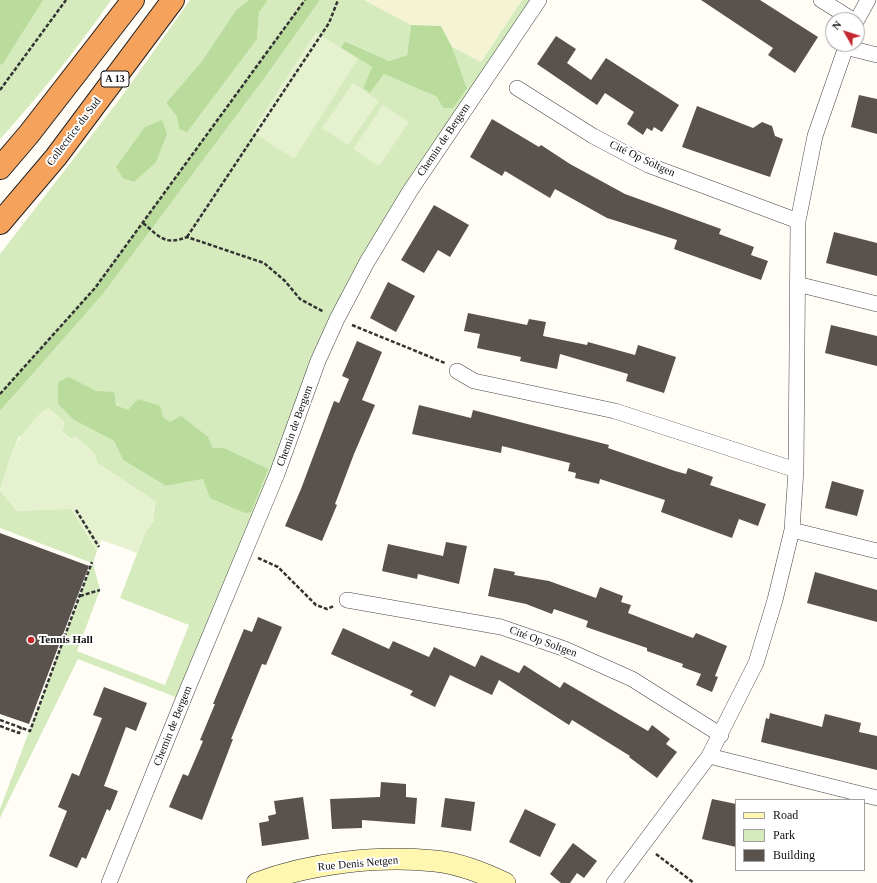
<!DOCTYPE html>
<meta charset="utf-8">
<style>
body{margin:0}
#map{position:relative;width:877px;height:883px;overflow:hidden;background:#fffdf5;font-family:Georgia,serif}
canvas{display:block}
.legend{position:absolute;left:735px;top:799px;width:130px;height:72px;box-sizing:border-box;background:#fff;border:1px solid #a0a0a0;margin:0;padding:5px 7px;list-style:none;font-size:12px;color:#111}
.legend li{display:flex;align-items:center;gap:8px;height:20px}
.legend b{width:20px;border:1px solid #a0a0a0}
.north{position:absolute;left:825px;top:12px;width:40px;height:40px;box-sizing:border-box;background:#fff;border:1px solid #a0a0a0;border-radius:50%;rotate:309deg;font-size:11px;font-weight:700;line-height:16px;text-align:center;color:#111}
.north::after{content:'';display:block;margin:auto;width:14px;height:18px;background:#c4262e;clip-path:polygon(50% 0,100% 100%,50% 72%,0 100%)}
</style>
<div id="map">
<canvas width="877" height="883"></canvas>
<ul class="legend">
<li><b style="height:5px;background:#fff6b0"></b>Road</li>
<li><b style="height:11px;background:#d5ebbd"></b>Park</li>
<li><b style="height:11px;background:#5a524d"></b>Building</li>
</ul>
<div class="north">N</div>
</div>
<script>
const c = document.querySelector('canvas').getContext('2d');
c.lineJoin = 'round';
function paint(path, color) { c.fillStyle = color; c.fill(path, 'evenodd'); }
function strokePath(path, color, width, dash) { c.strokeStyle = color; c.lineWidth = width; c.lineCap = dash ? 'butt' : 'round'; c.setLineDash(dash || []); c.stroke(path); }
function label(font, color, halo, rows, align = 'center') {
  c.font = font + ' Georgia,serif'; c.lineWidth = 4; c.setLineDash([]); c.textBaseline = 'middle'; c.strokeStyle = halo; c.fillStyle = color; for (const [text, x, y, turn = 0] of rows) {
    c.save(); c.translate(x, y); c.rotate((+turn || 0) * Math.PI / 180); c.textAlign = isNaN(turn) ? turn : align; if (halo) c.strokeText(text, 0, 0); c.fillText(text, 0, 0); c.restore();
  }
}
paint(new Path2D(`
 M364 0H522L481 62 452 47 441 26 411 25Z`), '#f6f3d4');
paint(new Path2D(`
 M0 0H111C77 49 40 95 0 139Z
 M190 0H249L236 10 202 61 166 103 177 117 179 129 257 39 259 13 268 0H305L95 288 0 394V254L122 96Z
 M320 0H364L411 25 407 55 389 61 346 41 341 48 372 67 363 88 370 93 384 74 437 97 443 108 467 88 452 47 481 62 522 0H539L367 262 183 700 78 659 0 818V809L92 563 0 528V411L103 294 266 76ZM69 377 128 411 163 417 170 422 208 437 213 448H224L203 479 166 486 123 460 114 441 74 420ZM64 422V428L61 430 72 440 75 436 95 454 97 463 156 502C152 512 156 522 146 530L120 598 189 625 165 685 77 651 100 590 93 563 97 551 71 508 17 511 0 490 12 453 19 437Z`), '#d5ebbd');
paint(new Path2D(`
 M0 0H43L2 65 0 64Z
 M249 0H268L259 13 257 39 187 132 179 129 177 117 166 103 202 61 236 10Z
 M305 0H320L266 76 103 294 0 411V394L95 288Z
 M411 25 441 26 452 47 467 88 453 108H443L437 97 384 74 370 93 363 88 372 67 341 48 345 41 389 61 407 55Z
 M162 120 167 134 156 162 134 182 123 178 116 167 145 127Z
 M69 377 96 391 114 392 116 405 128 410 138 399 160 406 163 417 170 422 181 416 208 437 213 448H224L268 469 251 512 245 513 210 498 203 479 166 486 123 460 114 441 74 420 58 404V382Z`), '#b9dc9c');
paint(new Path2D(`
 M316 32 358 59 294 159 252 132Z
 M353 83 379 101 348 145 322 128Z
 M383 105 409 122 379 166 353 149Z
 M49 408 64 421V428L62 431 71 440 75 436 95 454 97 463 156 502 153 510 154 521 146 530 137 553 101 540 97 551 71 509 17 511 0 490C9 461 12 445 33 421 38 416 42 410 49 408Z`), '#e6f2cf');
paint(new Path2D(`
 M701 0H760L818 37 795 73 768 55 773 48Z
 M556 36 576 49 567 63 591 80 606 58 679 105 662 132 654 127 652 131 647 128 643 135 627 124 634 112 605 93 597 105 537 64Z
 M859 95 877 99V134L851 127Z
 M697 106 753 128 762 122 772 126 775 136 783 139 770 177 682 147Z
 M492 119 539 147 541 145 570 164 625 194 721 229 719 234 754 247 751 255 768 261 761 280 674 249 677 240 607 218 555 189 550 198 505 171 502 176 470 157Z
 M434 205 469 225 450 257 438 250 424 273 401 260Z
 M834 232 877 243V276L826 263Z
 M388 282 415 296 396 332 370 318Z
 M468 313 527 325 529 319 546 322 543 336 587 345 588 342 635 355 638 345 676 357 664 393 626 381 628 374 560 354 557 369 520 361 521 357 477 348 480 334 464 331Z
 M831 325 877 336V366L825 353Z
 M357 341 382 352 362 400 375 405 354 454 335 504 337 505 322 541 285 526 301 489 334 401 339 403 349 379 342 376Z
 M419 405 471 418 473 410 609 445 608 448 675 471 686 474 688 468 713 477 710 485 766 504 758 526 739 519 732 538 661 512 665 500 600 479 599 484 575 478 576 473 568 471 570 463 502 446 501 453 412 434Z
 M832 481 864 490 857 516 825 508Z
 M0 533 89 566 29 724 0 714Z
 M446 542 467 546 459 584 418 574 417 579 382 571 388 544 443 556Z
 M494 568 515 572 514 575 549 581 596 598 600 587 623 596 621 602 631 605 628 613 693 638 696 633 727 646 715 676 718 677 712 692 696 685 701 674 682 667 683 664 647 651V648L586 627 588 621 554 609 552 614 526 604 488 596Z
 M815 572 877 590V622L807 603Z
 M258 617 282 627 266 665 262 664 231 739H233L202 820 169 807 183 774 188 776 203 741 200 740 215 704H213L244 629 252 632Z
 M343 628 389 649 393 641 429 657 434 647 475 667 481 655 519 673 524 665 560 688 564 682 648 731 652 725 670 739 666 744 677 752 657 778 629 757 630 756 572 720 569 725 499 680 492 695 450 675 435 707 410 695 413 691 331 654Z
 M104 687 147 703 136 731 126 727 104 786 118 791 110 811 107 809 86 859 82 857 77 868 49 856 67 811 58 807 72 773 79 776 102 718 93 715Z
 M770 713 822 727 825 714 861 723 859 732 877 736V770L761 742 766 718 769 719Z
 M381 782 406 784V797L417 798 415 824 362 820V828L332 829 330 799 380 797Z
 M303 797 309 839 262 846 259 823 269 821 268 816 276 814 274 801Z
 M445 798 475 802 471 831 441 827Z
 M712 799 736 804V847L702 839Z
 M525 809 556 824 540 857 509 842Z
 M573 843 597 861 584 878 577 873 570 883H561L550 874Z`), '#5a524d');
const minor = new Path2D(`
 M821 0 853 20
 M857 20 868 0
 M845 47 877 55
 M517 88 593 136 648 165 798 221
 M797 284 877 304
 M457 371 474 381 615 411 796 470
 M792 530 877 551
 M347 600 501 627 565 649 632 679 721 735
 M709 756 877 798
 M109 883 183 700 277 474 318 361 337 319 367 262 410 191 539 0
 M614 883 709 756 756 663 775 600 792 530 796 470 798 221 815 136 847 44`);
const secondary = new Path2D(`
 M257 883C311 863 378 855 435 861 459 863 483 873 505 883`);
const motorway = new Path2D(`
 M0 168 29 134 133 0
 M0 223 56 157 173 0`);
strokePath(minor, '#444', 16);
strokePath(secondary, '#333', 22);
strokePath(motorway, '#222', 24);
strokePath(new Path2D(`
 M0 90 66 0
 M143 223C160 237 165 246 187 237L264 263 285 281 300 299 324 312
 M187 237 329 23 338 0
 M352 325 445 363
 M0 394 95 288 305 0
 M76 510 99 547
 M258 558 278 567 316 605 327 609 334 606
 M80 596 100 590
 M0 720 30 731 92 562
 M0 726 19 733 21 727
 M656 854 694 883`), '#333', 2.5, [4, 2]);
strokePath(minor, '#fff', 15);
strokePath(secondary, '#fff6b0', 21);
strokePath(motorway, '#f5a25d', 22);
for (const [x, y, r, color] of [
 [31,640,4,"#c4262e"]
]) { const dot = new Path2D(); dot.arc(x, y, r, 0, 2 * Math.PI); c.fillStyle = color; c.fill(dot); strokePath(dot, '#fff', 1.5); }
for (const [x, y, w] of [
 [115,79,28]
]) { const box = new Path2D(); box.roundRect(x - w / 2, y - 8, w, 16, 3); c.fillStyle = '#fff'; c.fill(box); strokePath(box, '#111', 1); }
label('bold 10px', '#111', null, [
 ["A 13",115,79]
]);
label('11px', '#111', '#fff', [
 ["Collectrice du Sud",74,132,-53],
 ["Chemin de Bergem",444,140,-56],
 ["Cité Op Soltgen",642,159,25],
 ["Chemin de Bergem",295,426,-70],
 ["Cité Op Soltgen",543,642,20],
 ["Chemin de Bergem",173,726,-68],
 ["Rue Denis Netgen",358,864,-5]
]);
label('bold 11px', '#111', '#fff', [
 ["Tennis Hall",39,640]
], 'left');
</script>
